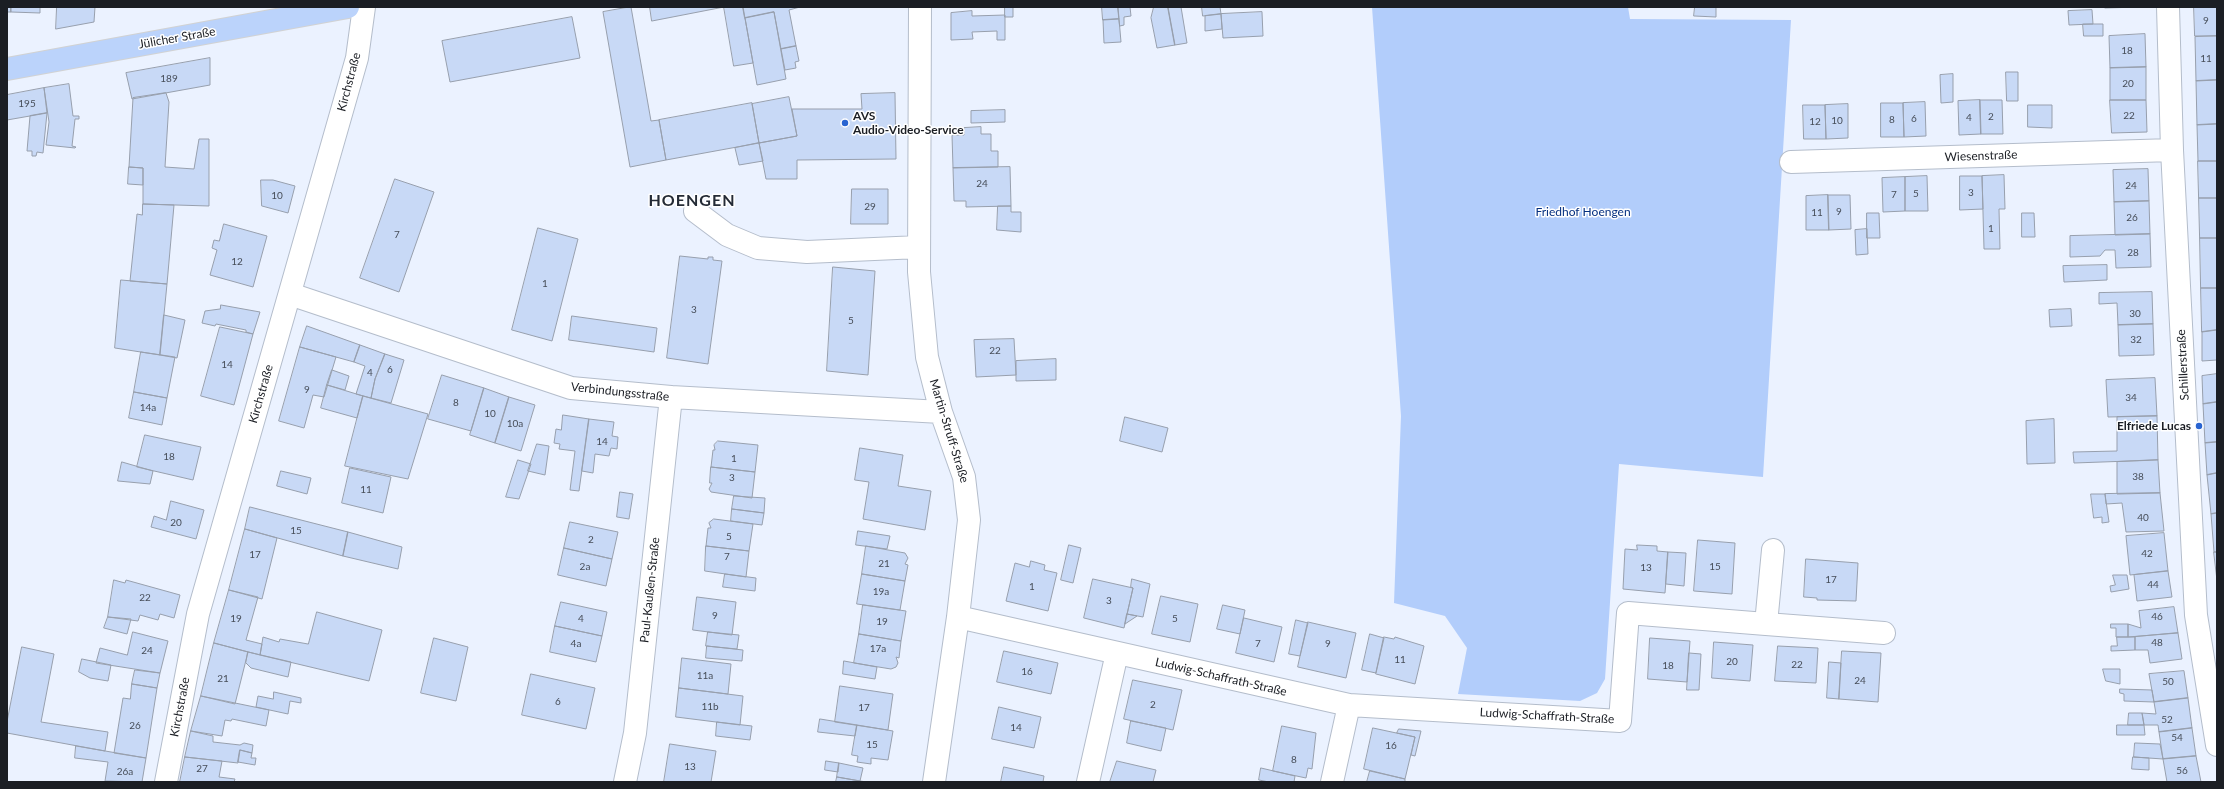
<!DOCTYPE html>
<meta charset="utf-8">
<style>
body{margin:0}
#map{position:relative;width:2224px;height:789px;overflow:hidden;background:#ebf2ff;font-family:Lato,sans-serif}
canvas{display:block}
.frame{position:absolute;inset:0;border:8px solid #1b1e24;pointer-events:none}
</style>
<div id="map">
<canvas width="2224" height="789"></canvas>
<div class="frame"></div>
</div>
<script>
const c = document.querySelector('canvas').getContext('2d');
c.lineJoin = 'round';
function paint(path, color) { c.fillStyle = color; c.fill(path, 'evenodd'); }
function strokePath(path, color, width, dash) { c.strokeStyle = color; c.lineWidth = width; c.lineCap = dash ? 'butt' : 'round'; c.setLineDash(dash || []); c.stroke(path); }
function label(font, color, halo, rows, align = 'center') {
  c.font = font + ' Lato,sans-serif'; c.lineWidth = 3; c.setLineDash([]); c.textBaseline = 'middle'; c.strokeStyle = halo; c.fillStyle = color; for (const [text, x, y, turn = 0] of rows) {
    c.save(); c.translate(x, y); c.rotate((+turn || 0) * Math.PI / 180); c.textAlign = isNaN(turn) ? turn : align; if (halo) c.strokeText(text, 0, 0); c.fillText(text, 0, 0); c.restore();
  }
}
paint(new Path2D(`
 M1372 7H1628L1630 19 1791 20 1763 477 1619 464 1605 679 1597 693 1580 701 1458 694 1467 648 1445 616 1394 603 1401 416Z`), '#b2cdfb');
const building = new Path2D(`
 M7 7H11V12H7Z
 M11 7H40V13L11 12Z
 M57 7H95L94 22 56 29Z
 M631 7 651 121 659 120 666 160 630 167 603 12Z
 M650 7H724L652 21Z
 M724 7H743L753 63 734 66Z
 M743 7H800L789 10 796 46 781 49 774 12 745 18Z
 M1005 7H1013V17H1005Z
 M1102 7H1118L1119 19 1103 20Z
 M1118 7H1130L1131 16 1124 17V25L1120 26Z
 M1154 7H1168L1175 45 1157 48 1151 18Z
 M1168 7H1181L1187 43 1175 45Z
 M1202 7H1220L1221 14 1203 16Z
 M1695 7H1716V17L1694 16Z
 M2105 7H2140L2105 8Z
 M2194 7H2217V36H2195Z
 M2092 10 2093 24 2069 25 2068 11Z
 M972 11V16L1005 15V40H997V31L972 32 973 39 951 40V13Z
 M774 12 786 79 757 85 745 18Z
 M1262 12 1263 36 1223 38 1221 14Z
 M1221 14 1222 29 1205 31V16Z
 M572 17 580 58 450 82 442 41Z
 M1119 19 1121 42 1104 43 1103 20Z
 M2083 24H2103V36H2084Z
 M2145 34 2146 67 2110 68 2109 36Z
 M2217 36V80L2196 81 2195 37Z
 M796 46 799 61 795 62 796 68 785 70 781 49Z
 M210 58V85L132 99 126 73Z
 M2146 67V100H2110V68Z
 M2006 72H2018V101H2007Z
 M1953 74V102L1941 103 1940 75Z
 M2217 80V124L2197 125 2196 81Z
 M69 84 73 116H79V119H75L72 146 76 147 75 148 46 145 49 122 44 88Z
 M44 88 47 113 7 120V95Z
 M166 93 169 102 165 167 194 169 199 139H209V206L143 204V168L129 167 133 98Z
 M895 93 896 159 797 160V179H766L759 143 797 136 792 109H862L861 94Z
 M789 97 797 136 759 143 752 104Z
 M1980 100H2002L2003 134H1981Z
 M1980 100 1981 134 1959 135 1958 101Z
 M2110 100H2146L2147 132 2112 133Z
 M1925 102 1926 136 1904 137 1903 103Z
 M752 103 759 143 666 160 659 120Z
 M1881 103H1903L1904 137H1881Z
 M1848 104V138L1826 139 1825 105Z
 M1803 105H1825L1826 139H1804Z
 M2028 105H2052V128L2028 127Z
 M1005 110V122L971 123V111Z
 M47 113 43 153 37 152 36 156H32V151H27L30 116Z
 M2217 124V161H2198L2197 125Z
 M981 127V134H991V151H998V167L953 168 952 135H964V128Z
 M759 143 763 161 739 165 735 148Z
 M2198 161H2217V198H2199Z
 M129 167 143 168V185L128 184Z
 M1010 167 1011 206 966 207V201H954L953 168Z
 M2148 169 2149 201 2114 202 2113 170Z
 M2004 175 2005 209H1999L2000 249H1984L1982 176Z
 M1927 176 1928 211H1905V177Z
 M1960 176H1982L1983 209 1960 210Z
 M1905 177V211L1883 212 1882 178Z
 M395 179 434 192 399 292 360 278Z
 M261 180H273L295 186 288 213 262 206Z
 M852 189H888V224H851Z
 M1828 195 1829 230H1806V196Z
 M1828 195H1850L1851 229 1829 230Z
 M2199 198H2217V238H2200Z
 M2149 201 2150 234 2115 235 2114 202Z
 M143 204 174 205 167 284 130 281 137 214 142 215Z
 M998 206H1011V212H1021V232L997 230Z
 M1867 213H1879L1880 238H1867Z
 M2022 213H2034L2035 237H2022Z
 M224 224 267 236 253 287 210 275 217 250 212 248 214 240 219 241Z
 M538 228 578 239 552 341 512 330Z
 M1867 229 1868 254 1856 255 1855 230Z
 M2150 234 2151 267 2116 268 2115 250H2105L2100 256 2070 257V236Z
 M2200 238H2217V288H2201Z
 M680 256 708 259V257H713V260L722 261 708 364 667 358Z
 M2107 265V280L2064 282 2063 266Z
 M833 267 875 271 868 375 827 371Z
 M121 280 167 284 160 355 115 348Z
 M2201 288H2217V330L2202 332Z
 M2152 292 2153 324 2118 325 2117 303 2099 304V293Z
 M221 305 260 312 253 334 246 332V330L216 324 215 326 202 323 205 311 220 309Z
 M2071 309 2072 326 2050 327 2049 310Z
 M164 315 185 320 177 358 160 355Z
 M572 316 657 328 654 352 569 340Z
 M2153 324 2154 355 2119 356 2118 325Z
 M307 326 360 345 354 362 300 347Z
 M220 327 253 334 234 405 201 396Z
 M2217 330V366V360L2202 361V332Z
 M1014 339 1016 375 976 377 974 340Z
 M360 345 385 354 375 379 371 398 356 394 365 366 354 362Z
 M300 347 336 357 324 397 313 395 304 428 279 421Z
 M141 352 175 357 167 398 134 392Z
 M385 354 404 360 391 403 371 398 375 379Z
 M1056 359V380L1016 381V361Z
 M332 370 349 376 345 390 327 385Z
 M2217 374V402L2203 404 2202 376Z
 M442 375 484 388 471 431 428 419Z
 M2155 378 2157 416 2108 417 2106 380Z
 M327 385 363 396 357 418 321 408Z
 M484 388 509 397 495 443 470 435Z
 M134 392 167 398 162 425 129 418Z
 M363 396 428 414 408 479 345 466Z
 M509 397 535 405 521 451 495 443Z
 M2217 402V442L2205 443 2203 404Z
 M563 415 589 419 579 491 570 490 575 451 559 449 560 444 554 443 556 429 561 430Z
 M2157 416 2158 460 2074 463 2073 452 2117 451V417Z
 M1125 417 1168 428 1162 452 1120 441Z
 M589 419 614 422 612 436 618 437 617 449 611 448 609 456 595 454 593 473 582 471Z
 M2054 419 2055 463 2027 464 2026 421Z
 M145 435 201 447 193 480 137 467Z
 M718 441 758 445 755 472 711 467 713 450H715L714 445Z
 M2217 442V473L2207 475 2205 443Z
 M537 444 549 446 545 475 528 471Z
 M860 448 903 455 898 486 931 491 925 530 863 519 869 482 855 480Z
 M518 460 531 464 519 499 506 497Z
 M2158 460 2160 493 2117 494V462Z
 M122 462 153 471 150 484 118 481Z
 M711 467 755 472 752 498 711 492 709 489 712 483H710Z
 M350 468 391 477 383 513 342 503Z
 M281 471 311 478 307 494 277 486Z
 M2217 473V513L2211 514 2207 475Z
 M620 492 633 494 629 519 617 517Z
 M2160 493 2164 531 2126 532 2122 503 2106 504 2105 494Z
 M2091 494H2105L2109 522 2102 523V517L2094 518Z
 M734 496 765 498 764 513 732 509Z
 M171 501 204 510 196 539 151 527 154 516 166 520Z
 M250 507 348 532 343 556 245 529Z
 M732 509 764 513 762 525 731 521Z
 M2217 513V552H2214L2211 514Z
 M714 519 753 524 749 551 706 546 708 528H711L709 523Z
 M570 522 618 532 612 559 564 548Z
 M245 529 277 538 262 599 229 590Z
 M858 531 890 536 887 549 856 545Z
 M348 532 402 547 398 569 343 556Z
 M2164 533 2168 571 2130 575 2126 536Z
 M1698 540 1735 543 1732 594 1694 591Z
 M1069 545 1081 548 1073 583 1061 580Z
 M1637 545 1657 546V551L1668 552 1665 593 1623 589 1625 549 1637 550Z
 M706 546 749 551 746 577 705 571Z
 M866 546 905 553 908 558 905 564 908 565 905 581 862 574Z
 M564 548 612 559 606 586 558 575Z
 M1668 552 1686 553 1684 586 1666 584Z
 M2214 552H2217V580Z
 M1806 559 1858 563 1856 601 1817 600V598L1804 597Z
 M1031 561 1045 565 1044 570 1057 573 1048 611 1006 601 1015 563 1029 567Z
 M2168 571 2172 597 2137 601 2134 575Z
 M725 574 756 578 755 591 723 587Z
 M862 574 905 581 900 610 857 604Z
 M2113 575H2127L2129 589 2111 592 2110 586 2115 585Z
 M1093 579 1133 588 1124 628 1084 618Z
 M1132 579 1150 584 1143 617 1127 614 1133 588 1131 587Z
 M114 580 125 583 126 580 180 595 174 618 160 614 158 620 140 615 138 621 108 617Z
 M229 590 258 597 246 640 262 644 260 655 214 643Z
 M1161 596 1198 604 1190 642 1152 634Z
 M697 597 736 602 732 635 693 630Z
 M561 602 607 612 602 636 555 626Z
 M863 605 906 611 901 641 859 634Z
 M1223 605 1245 610 1240 634 1217 629Z
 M2174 607 2178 633 2128 637V624L2141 628 2139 611Z
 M317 612 382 630 369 681 260 655 263 637 279 642 280 639 308 644Z
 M1127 614 1137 616 1125 624Z
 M108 617 131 619 127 634 104 628Z
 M1244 618 1282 627 1274 662 1236 653Z
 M1296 620 1308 623 1300 656 1289 654Z
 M1308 622 1356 633 1346 678 1298 667Z
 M2111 624H2128V637H2116V628H2111Z
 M555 626 602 636 596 662 550 652Z
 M133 632 168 641 160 673 96 663 100 648 127 655Z
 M708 632 739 635 737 649 706 646Z
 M2178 633 2182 659 2150 663 2148 650H2135V637Z
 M859 634 901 641 899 658 896 657 898 663 896 667 891 669 854 663Z
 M1370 634 1384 638 1376 673 1362 670Z
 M1384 637 1394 639 1395 637 1424 646 1415 684 1376 674Z
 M2117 637H2135V650L2111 651V646H2117Z
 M434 638 468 647 456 701 421 693Z
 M1650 638 1690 641 1687 682 1648 679Z
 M1714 642 1753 645 1750 681 1712 678Z
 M214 643 248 652 235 704 201 696Z
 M707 646 743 650 742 661 706 658Z
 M1778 646 1818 648 1816 683 1775 681Z
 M22 647 54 654 41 722 108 732 105 751 7 733V722Z
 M1004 651 1058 663 1051 694 997 682Z
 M1842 651 1881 653 1878 702 1839 699Z
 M248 652 291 662 288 677 251 668 246 663Z
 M1689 653 1701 654 1699 690H1687Z
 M682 658 731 664 728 694 679 688Z
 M82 659 111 665 108 681 90 678 79 672Z
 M844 661 877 667 875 679 843 674Z
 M1829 662 1841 663 1839 699 1827 698Z
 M2103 669H2120V684L2106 681Z
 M135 670 160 673 157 688 132 684Z
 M2184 671 2188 698 2154 702 2149 674Z
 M531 674 595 688 586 729 522 715Z
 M1133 680 1182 690 1173 730 1124 719Z
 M132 684 157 688 146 758 114 753 123 698 130 699Z
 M840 686 893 694 888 730 835 722Z
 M679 688 743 696 740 725 676 717Z
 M2120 689 2152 690 2154 702 2124 701V694L2120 693Z
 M274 692 301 698V703L290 701 288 714 256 707 258 696 273 699Z
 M201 696 269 710 266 726 232 719 231 721 225 720 222 736 191 731Z
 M2188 698 2192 728 2159 732 2158 725H2144L2142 713 2156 714 2154 702Z
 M999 707 1041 717 1034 748 992 739Z
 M2129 713H2142L2144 725H2128Z
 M820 719 857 725 855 736 818 732Z
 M1131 721 1166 728 1161 751 1127 743Z
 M717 722 752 726 750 740 716 736Z
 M857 725 893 731 888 760 871 758V764L857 762 858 756 852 755Z
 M2117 725H2144L2145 735H2117Z
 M1282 726 1316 733 1312 769 1308 768 1306 778 1273 771Z
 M1373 728 1415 737 1405 779 1364 769Z
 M2192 728 2196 756 2163 759 2159 732Z
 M1399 729 1421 731 1415 756 1411 755 1415 737 1397 733Z
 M191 731 213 736V742L240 745 244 743 253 745 252 753 240 750 238 763 185 757Z
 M2135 743 2160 744 2163 759 2134 757Z
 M670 744 716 751 711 782H664Z
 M76 746 146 758 142 782 105 781 108 762 75 758Z
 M240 750 252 753 251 758H256L255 765 238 762Z
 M2196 756 2201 782H2167L2163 759Z
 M185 757 222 761 219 777 235 779 234 782H180Z
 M2133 757 2149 758V770L2132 769Z
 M826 761 839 763 838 772 825 770Z
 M1117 761 1156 770 1153 782H1110Z
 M839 763 863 768 860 781 837 777Z
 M1004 767 1044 776 1043 782H1001Z
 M1261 768 1295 776 1294 782H1269L1259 780Z
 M1370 771 1405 779V782H1367Z
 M837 777 860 781 867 782H836Z`);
paint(building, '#c8d9f6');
strokePath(building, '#979fad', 1);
const minor = new Path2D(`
 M920 7 919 272 927 357 941 412 964 477 969 520 958 617 934 782
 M2168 7 2172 150 2196 615 2217 745
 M1791 162 2172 150
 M695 211 727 235 758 248 807 252 919 247
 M290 294 571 388 671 397 941 412
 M1773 550 1766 624 1884 633
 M958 617 1349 705 1620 721 1628 613 1766 624
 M166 782 198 614 357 58 364 7
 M625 782 635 733 671 397
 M1088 782 1117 653
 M1332 782 1349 705`);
const major = new Path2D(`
 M7 69 348 7`);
strokePath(minor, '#b4bdcb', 24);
strokePath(major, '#d1d2d3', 24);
strokePath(minor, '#fff', 22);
strokePath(major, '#bbd3fb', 22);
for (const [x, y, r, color] of [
 [845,123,4,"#2964d1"],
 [2199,426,4,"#2964d1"]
]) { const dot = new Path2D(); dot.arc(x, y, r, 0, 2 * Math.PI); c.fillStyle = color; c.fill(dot); strokePath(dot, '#fff', 1.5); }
label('10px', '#464d58', null, [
 ["9",2206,21],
 ["18",2127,51],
 ["11",2206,59],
 ["189",169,79],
 ["20",2128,84],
 ["195",27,104],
 ["22",2129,116],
 ["2",1991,117],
 ["4",1969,118],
 ["6",1914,119],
 ["8",1892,120],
 ["10",1837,121],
 ["12",1815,122],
 ["24",982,184],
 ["24",2131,186],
 ["3",1971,193],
 ["5",1916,194],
 ["7",1894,195],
 ["10",277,196],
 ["29",870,207],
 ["9",1839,212],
 ["11",1817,213],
 ["26",2132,218],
 ["1",1991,229],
 ["7",397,235],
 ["28",2133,253],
 ["12",237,262],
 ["1",545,284],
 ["3",694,310],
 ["30",2135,314],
 ["5",851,321],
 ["32",2136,340],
 ["22",995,351],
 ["14",227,365],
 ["6",390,370],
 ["4",370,373],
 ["9",307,390],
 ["34",2131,398],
 ["8",456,403],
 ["14a",148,408],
 ["10",490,414],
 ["10a",515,424],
 ["14",602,442],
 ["18",169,457],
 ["1",734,459],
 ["38",2138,477],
 ["3",732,478],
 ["11",366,490],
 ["40",2143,518],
 ["20",176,523],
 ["15",296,531],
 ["5",729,537],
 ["2",591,540],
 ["42",2147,554],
 ["17",255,555],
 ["7",727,557],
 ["21",884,564],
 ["2a",585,567],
 ["15",1715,567],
 ["13",1646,568],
 ["17",1831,580],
 ["44",2153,585],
 ["1",1032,587],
 ["19a",881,592],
 ["22",145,598],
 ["3",1109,601],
 ["9",715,616],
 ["46",2157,617],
 ["19",236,619],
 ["4",581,619],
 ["5",1175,619],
 ["19",882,622],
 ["48",2157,643],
 ["4a",576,644],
 ["7",1258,644],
 ["9",1328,644],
 ["17a",878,649],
 ["24",147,651],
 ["11",1400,660],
 ["20",1732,662],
 ["22",1797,665],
 ["18",1668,666],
 ["16",1027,672],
 ["11a",705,676],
 ["21",223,679],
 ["24",1860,681],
 ["50",2168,682],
 ["6",558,702],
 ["2",1153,705],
 ["11b",710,707],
 ["17",864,708],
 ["52",2167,720],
 ["26",135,726],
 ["14",1016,728],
 ["54",2177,738],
 ["15",872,745],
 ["16",1391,746],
 ["8",1294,760],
 ["13",690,767],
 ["27",202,769],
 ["56",2182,771],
 ["26a",125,772]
]);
label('12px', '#1b1e24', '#fff', [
 ["Jülicher Straße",177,38,-10],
 ["Kirchstraße",349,82,-75],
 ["Wiesenstraße",1981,156,-2],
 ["Schillerstraße",2183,365,-93],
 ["Verbindungsstraße",620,392,6],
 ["Kirchstraße",261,394,-74],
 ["Martin-Struff-Straße",949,431,73],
 ["Paul-Kaußen-Straße",650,590,-84],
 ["Ludwig-Schaffrath-Straße",1221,677,13],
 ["Kirchstraße",180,707,-79],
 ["Ludwig-Schaffrath-Straße",1547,716,3]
]);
label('bold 12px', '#1b1e24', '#fff', [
 ["AVS",853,116],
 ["Audio-Video-Service",853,130],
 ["Elfriede Lucas",2191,426,"right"]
], 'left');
label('12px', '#053080', '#fff', [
 ["Friedhof Hoengen",1583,212]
]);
c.letterSpacing = '1px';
label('bold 16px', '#242b36', '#fff', [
 ["HOENGEN",692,201]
]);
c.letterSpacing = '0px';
</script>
